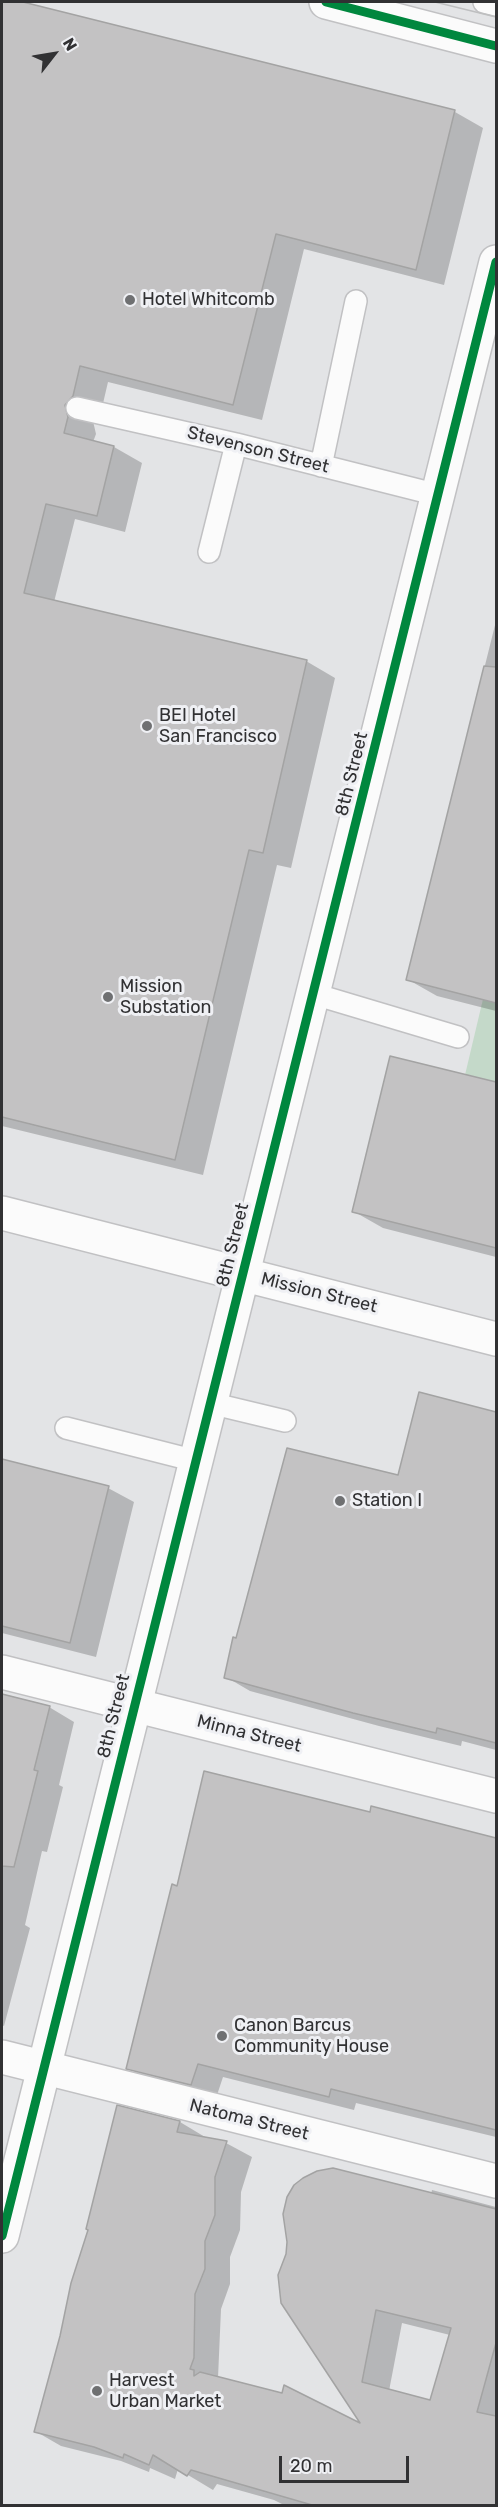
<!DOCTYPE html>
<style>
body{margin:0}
#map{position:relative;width:498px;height:2507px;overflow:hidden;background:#e3e4e6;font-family:Rubik,sans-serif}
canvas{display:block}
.frame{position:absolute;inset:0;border:3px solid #313133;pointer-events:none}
.north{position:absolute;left:24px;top:24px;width:60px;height:60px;-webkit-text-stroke:4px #eff0f4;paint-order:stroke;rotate:59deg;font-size:16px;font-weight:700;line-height:24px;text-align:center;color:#313133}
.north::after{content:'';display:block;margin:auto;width:21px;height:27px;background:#313133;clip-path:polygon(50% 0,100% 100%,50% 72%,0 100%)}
.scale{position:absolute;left:279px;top:2456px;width:130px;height:27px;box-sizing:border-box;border:3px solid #313133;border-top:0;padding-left:8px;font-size:18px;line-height:21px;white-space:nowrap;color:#313133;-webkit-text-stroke:4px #eff0f4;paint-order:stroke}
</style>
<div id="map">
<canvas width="498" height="2507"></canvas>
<div class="frame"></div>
<div class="north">N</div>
<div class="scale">20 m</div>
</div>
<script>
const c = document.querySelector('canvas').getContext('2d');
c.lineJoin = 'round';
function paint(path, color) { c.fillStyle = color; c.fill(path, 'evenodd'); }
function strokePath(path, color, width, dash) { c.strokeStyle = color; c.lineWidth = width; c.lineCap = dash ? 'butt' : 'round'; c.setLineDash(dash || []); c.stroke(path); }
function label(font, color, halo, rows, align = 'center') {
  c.font = font + ' Rubik,sans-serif'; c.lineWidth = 6; c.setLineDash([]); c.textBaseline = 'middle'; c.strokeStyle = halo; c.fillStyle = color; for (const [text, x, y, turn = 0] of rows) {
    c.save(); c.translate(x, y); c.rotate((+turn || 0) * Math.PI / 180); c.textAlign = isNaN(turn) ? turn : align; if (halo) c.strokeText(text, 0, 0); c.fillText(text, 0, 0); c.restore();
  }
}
paint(new Path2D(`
 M483 999 496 1003V1082L465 1075Z`), '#c4d9c9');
paint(new Path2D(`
 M2 2H12L455 112 483 128 444 285 304 249 262 420 108 382 101 412 93 421 96 434 93 442 114 447 142 463 125 532 75 519 54 602 306 661 335 678 291 868 277 865 203 1175 2 1126Z
 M496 621V1011L437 996 407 979Z
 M391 1058 496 1084V1257L383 1228 353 1211Z
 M420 1394 496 1414V1750L462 1741 461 1746 379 1726 250 1691 226 1677 237 1640 399 1477Z
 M2 1461 108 1488 134 1502 96 1657 2 1633Z
 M2 1696 49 1707 74 1722 59 1785 63 1787 47 1852 42 1851 25 1925 30 1928 4 2026 2 2025Z
 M371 1813 408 1816 496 1839V2137L356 2103 354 2110 223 2077 216 2098 153 2083 128 2068 178 1888Z
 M118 2107 180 2122 205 2137 226 2143 252 2157 241 2192 240 2230 230 2257V2284L221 2309 218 2378 364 2427 282 2302 279 2276 431 2194 432 2190 496 2207V2506H286L274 2500 217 2484 213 2490 178 2469 175 2479 150 2468 149 2472 121 2461 61 2446 35 2431 89 2230ZM402 2323 450 2335 431 2402 389 2391Z`), '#0003');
const building = new Path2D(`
 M2 2H23L455 110 416 270 276 234 233 405 80 366 73 396 65 405 68 417 64 433 114 446 97 516 46 504 24 593 307 660 263 853 249 850 175 1160 2 1117Z
 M484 666 496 667V1003L406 980Z
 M390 1056 496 1082V1248L352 1212Z
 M419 1392 496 1412V1743L437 1728 436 1733 353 1713 224 1678 233 1637 236 1638 287 1448 398 1475Z
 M2 1459 109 1486 70 1643 2 1626Z
 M2 1694 50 1706 34 1770 38 1771 14 1867 2 1866Z
 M204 1771 370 1812 371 1806 496 1838V2130L331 2089 329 2097 198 2064 191 2085 126 2069 172 1884 177 1886Z
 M117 2105 180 2121 177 2132 227 2141 215 2177V2215L205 2241V2269L195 2294 194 2358 190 2369 194 2370V2376L200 2372 282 2393 284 2385 360 2423 281 2303 278 2275 286 2254 287 2242 283 2214 287 2197 294 2185 303 2178 317 2171 333 2168 496 2209V2343L477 2412 496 2416V2505H312L191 2470 187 2476 153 2455 149 2465 124 2454 123 2458 94 2447 34 2432 60 2336 71 2283 88 2230 86 2229ZM376 2310 451 2328 430 2400 362 2382Z`);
paint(building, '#c3c2c3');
strokePath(building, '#a3a3a3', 1.5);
const service = new Path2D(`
 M484 2 496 5
 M77 408 236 444 438 495
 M321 466 356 301
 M209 552 236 444
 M314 994 458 1037
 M210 1403 285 1421
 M66 1428 196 1461`);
const minor = new Path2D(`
 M2 1672 496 1796
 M2 2057 496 2181`);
const secondary = new Path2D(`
 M326 2 496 46
 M2 1213 496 1339
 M2 2236 496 262`);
strokePath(service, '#c1c1c3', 24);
strokePath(minor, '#c1c1c3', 36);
strokePath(secondary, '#c1c1c3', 36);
strokePath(service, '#fbfbfb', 21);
strokePath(minor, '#fbfbfb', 33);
strokePath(secondary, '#fbfbfb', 33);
strokePath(new Path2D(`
 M435 2 496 17`), '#bebfc0', 1.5);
strokePath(new Path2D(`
 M326 2 496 46
 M2 2236 496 262`), '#00873e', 9);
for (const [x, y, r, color] of [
 [130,300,6,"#6f7072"],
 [147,726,6,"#6f7072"],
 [108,997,6,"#6f7072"],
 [340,1501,6,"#6f7072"],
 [222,2036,6,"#6f7072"],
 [97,2391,6,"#6f7072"]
]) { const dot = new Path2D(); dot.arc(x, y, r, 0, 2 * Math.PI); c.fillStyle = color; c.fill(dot); strokePath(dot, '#eff0f4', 2); }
label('18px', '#313133', '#eff0f4', [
 ["Hotel Whitcomb",142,300],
 ["BEI Hotel",159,716],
 ["San Francisco",159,737],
 ["Mission",120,987],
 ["Substation",120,1008],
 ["Station I",352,1501],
 ["Canon Barcus",234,2026],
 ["Community House",234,2047],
 ["Harvest",109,2381],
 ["Urban Market",109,2402]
], 'left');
label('18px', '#313133', '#eff0f4', [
 ["Stevenson Street",258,450,14],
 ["8th Street",352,774,-76],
 ["8th Street",233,1245,-76],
 ["Mission Street",319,1293,14],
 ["8th Street",114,1716,-76],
 ["Minna Street",249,1734,14],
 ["Natoma Street",249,2120,14]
]);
</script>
